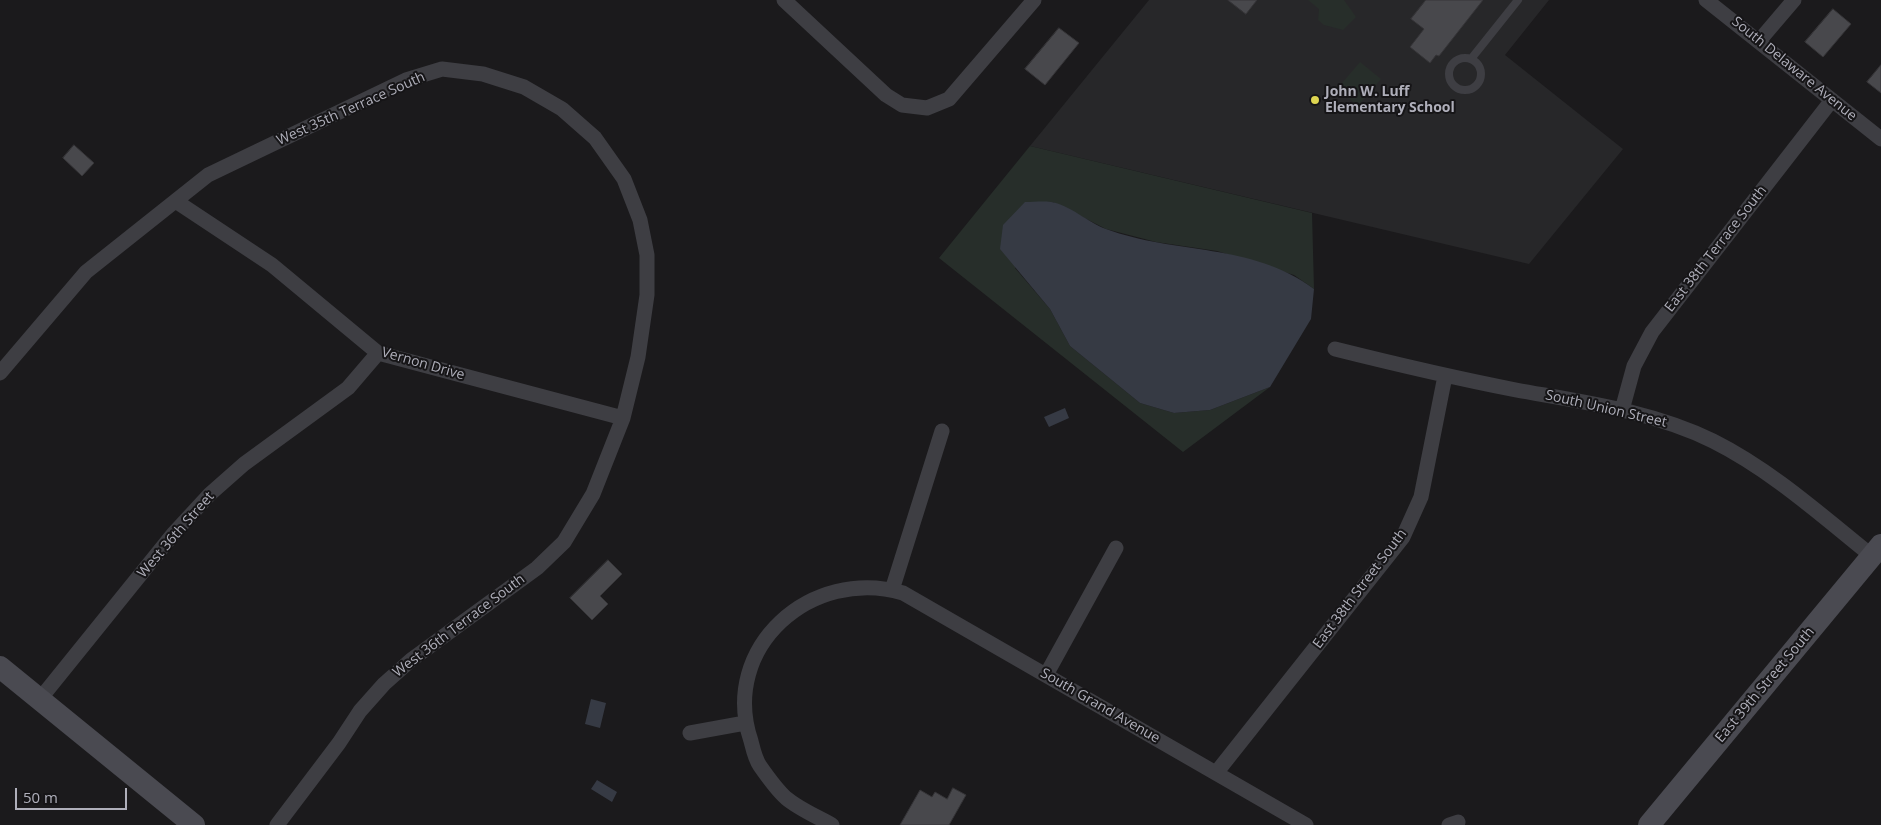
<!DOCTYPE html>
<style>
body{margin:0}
#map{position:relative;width:1881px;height:825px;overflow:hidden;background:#1b1a1c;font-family:"Open Sans",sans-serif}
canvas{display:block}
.scale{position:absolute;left:15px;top:788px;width:112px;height:22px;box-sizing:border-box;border:2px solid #afafba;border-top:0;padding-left:6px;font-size:15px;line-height:18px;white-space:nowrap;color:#afafba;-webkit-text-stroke:4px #161517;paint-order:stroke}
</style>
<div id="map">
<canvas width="1881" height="825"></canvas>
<div class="scale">50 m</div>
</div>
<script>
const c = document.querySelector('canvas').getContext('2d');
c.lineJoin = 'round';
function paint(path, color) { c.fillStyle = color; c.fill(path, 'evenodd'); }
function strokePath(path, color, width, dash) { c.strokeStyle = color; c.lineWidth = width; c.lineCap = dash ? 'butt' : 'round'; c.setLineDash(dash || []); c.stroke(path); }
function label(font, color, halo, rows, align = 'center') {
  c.font = font + ' "Open Sans",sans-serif'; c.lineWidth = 4; c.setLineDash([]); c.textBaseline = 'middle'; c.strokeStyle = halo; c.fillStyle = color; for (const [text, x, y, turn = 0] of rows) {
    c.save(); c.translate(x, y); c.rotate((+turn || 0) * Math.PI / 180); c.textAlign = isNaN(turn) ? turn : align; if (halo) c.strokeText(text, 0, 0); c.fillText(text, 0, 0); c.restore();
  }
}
paint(new Path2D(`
 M1149 0H1549L1505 55 1623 149 1529 264 1030 146Z`), '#272729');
paint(new Path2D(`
 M1308 0H1344L1356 17 1343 30 1324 25 1318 20 1319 9Z
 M1360 62 1381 79 1358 106 1337 89Z
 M1030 146 1312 213 1314 289 1294 275 1217 251 1156 242 1106 229 1053 202 1015 268 1050 309 1070 346 1140 403 1174 413 1210 410 1270 387 1183 452 939 258Z`), '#272e2a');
paint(new Path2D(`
 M1025 202C1033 202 1043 201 1051 202 1068 204 1089 223 1106 229 1176 255 1251 242 1314 289L1311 319 1270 387 1210 410 1174 413 1140 403 1070 346 1050 309 1000 249 1003 225Z
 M1065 408 1069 418 1049 427 1044 417Z
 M591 699 606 703 600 728 585 724Z
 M597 780 617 792 612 802 591 789Z`), '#363a44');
const building = new Path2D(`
 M1228 0H1257L1246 14Z
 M1426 0H1483L1439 56 1436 55 1430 63 1410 47 1424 29 1411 19Z
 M1833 9 1851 24 1823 57 1805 42Z
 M1059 28 1079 43 1045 85 1025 69Z
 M1881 65V93L1867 82Z
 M74 145 94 163 82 176 63 158Z
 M608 560 622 574 600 596 608 604 592 620 570 598Z
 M953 788 966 795 949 825H900L920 790 932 797 935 792 947 799Z`);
paint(building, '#48484c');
strokePath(building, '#363538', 1);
strokePath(new Path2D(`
 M1449 74a16 16 0 1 1 32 0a16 16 0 1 1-32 0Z
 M1471 59 1518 0`), '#3e3e43', 8);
strokePath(new Path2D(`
 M784 0 886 95 902 105 927 108 949 99 1034 0
 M1706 0 1881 139
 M1759 41 1794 0
 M177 202 272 265 378 353 623 418
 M1335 349C1395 364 1455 378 1516 390 1582 402 1652 411 1713 441 1771 470 1821 515 1872 556
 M0 373 86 272 208 175 406 80 442 69 483 74 524 87 562 109 595 138 624 179 640 220 647 255V295L638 357 623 418 593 494 564 542 537 568 411 660 384 684 360 711 339 743 277 825
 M1622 410 1634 366 1652 332 1832 100
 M892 590 942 431
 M1046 675 1116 548
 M40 699 174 533 210 494 244 464 348 388 378 353
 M690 733 745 723
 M1216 773 1403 537 1421 497 1445 376
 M832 825C818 817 799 809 786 798 777 790 767 776 760 766 755 759 753 749 751 741 719 647 812 566 903 593L1306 825
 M1449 825 1458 822`), '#3e3e43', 15);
strokePath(new Path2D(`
 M0 667 194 825
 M1649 825 1881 545`), '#4a4a51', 22);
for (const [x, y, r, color] of [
 [1315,100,5,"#ded551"]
]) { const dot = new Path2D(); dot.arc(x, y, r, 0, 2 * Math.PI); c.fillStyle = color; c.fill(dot); strokePath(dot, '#161517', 2); }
label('14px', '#afafba', '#161517', [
 ["South Delaware Avenue",1794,69,39],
 ["West 35th Terrace South",351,109,-24],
 ["East 38th Terrace South",1716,249,-52],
 ["Vernon Drive",423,364,16],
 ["South Union Street",1606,409,13],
 ["West 36th Street",176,535,-49],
 ["East 38th Street South",1360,589,-53],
 ["West 36th Terrace South",459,626,-37],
 ["East 39th Street South",1765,685,-50],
 ["South Grand Avenue",1100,706,30]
]);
label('bold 14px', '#afafba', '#161517', [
 ["John W. Luff",1325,92],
 ["Elementary School",1325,108]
], 'left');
</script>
